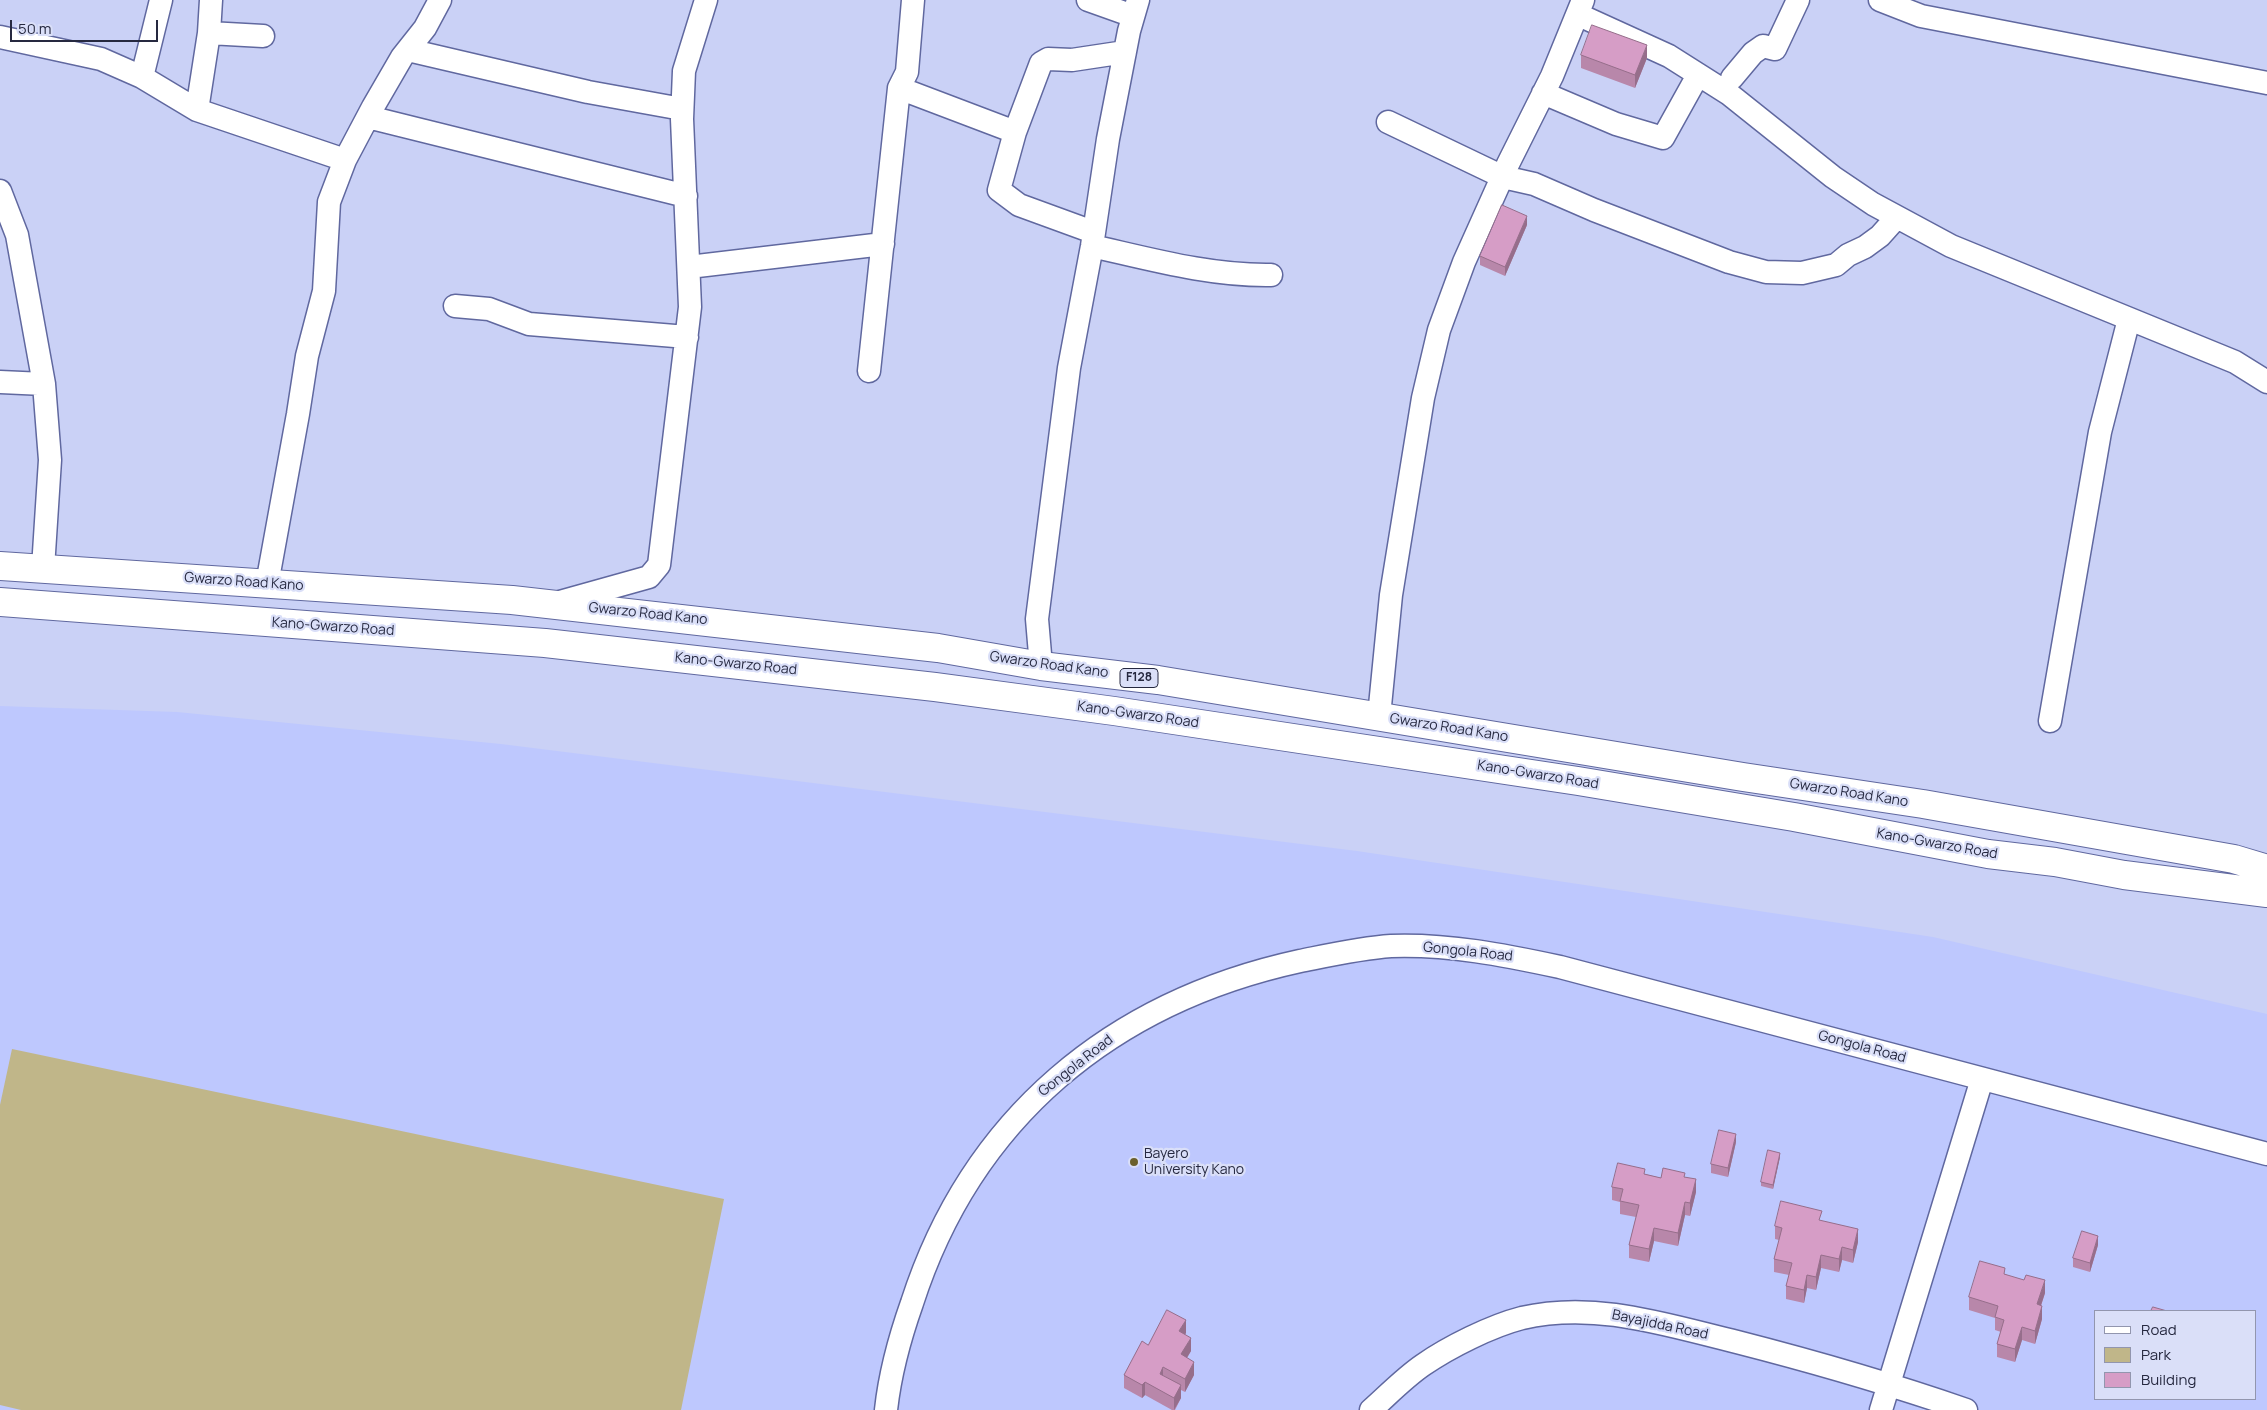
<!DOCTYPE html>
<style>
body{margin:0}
#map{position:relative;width:2267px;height:1410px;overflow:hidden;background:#cad1f6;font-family:Manrope,sans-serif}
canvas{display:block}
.legend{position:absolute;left:2094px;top:1310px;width:162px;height:90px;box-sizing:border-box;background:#dadff8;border:1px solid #9296ae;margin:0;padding:6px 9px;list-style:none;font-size:15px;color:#262940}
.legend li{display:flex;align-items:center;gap:10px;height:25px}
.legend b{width:25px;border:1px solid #9296ae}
.scale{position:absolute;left:10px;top:20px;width:148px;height:22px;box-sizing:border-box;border:2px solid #262940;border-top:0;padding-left:6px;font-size:15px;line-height:18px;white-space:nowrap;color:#262940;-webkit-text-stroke:4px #dadff8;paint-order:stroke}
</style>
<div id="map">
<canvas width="2267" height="1410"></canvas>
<ul class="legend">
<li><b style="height:6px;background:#fff"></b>Road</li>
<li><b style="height:14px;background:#c0b689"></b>Park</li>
<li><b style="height:14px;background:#d69dc6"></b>Building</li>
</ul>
<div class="scale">50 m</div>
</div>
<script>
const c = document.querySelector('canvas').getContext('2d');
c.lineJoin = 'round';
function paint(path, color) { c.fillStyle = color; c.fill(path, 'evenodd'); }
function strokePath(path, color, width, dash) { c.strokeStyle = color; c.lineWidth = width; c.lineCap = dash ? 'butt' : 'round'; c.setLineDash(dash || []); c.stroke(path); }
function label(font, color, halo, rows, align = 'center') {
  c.font = font + ' Manrope,sans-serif'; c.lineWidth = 4.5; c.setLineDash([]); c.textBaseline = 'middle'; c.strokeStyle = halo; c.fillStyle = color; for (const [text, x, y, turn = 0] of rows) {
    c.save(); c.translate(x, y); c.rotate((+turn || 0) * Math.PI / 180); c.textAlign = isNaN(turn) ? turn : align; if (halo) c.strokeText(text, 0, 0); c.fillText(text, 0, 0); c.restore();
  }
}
paint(new Path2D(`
 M0 706 177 712 501 744 1357 851 1933 937 2267 1014V1410H0ZM2096 1311H2256V1399H2096Z`), '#bec8fe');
paint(new Path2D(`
 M12 1049 724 1199 681 1410H21L0 1405V1105Z`), '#c0b689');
const minor = new Path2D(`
 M1088 0 1133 16
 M1880 0 1921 16 2267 83
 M1579 15 1669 56 1729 94 1833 177 1873 204 1951 246 2235 362 2267 382
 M209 33 263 36
 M0 37 101 59 142 77 197 110 345 160
 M408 50 588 92 682 109
 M142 77 161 0
 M1732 78 1753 53 1763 46 1775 49 1798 0
 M899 88 1015 132
 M1543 93 1616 124 1663 138 1698 75
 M197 110 209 33 211 0
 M368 117 686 196
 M1388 122 1503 177 1534 184 1594 210 1729 262 1766 272 1802 273 1836 265 1848 255 1865 247 1880 236 1897 217
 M0 191 17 235 44 384 50 460 43 568
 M1093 232 1019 205 999 190 1015 132 1041 63 1048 59 1072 60 1125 52
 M1092 246C1150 259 1210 276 1271 275
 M689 267 883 244
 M455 306 489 309 529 324 687 337
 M869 371 899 88 907 72 913 0
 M0 382 44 384
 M267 584 298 414 307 356 324 291 329 202 345 160 373 107 402 57 425 28 440 0
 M556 603 649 577 659 565 690 307 682 119 684 71 706 0
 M1041 666 1037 619 1069 368 1092 246 1108 139 1129 31 1138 0
 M1379 716 1391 595 1423 398 1439 330 1464 262 1508 164 1552 76 1583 0
 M2050 721 2100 432 2129 319
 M886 1410C890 1373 900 1337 912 1303 972 1117 1112 1002 1300 961 1330 955 1361 948 1391 946 1449 944 1504 955 1560 967L2267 1154
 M1371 1410C1388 1395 1404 1378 1423 1365 1449 1347 1491 1326 1522 1318 1596 1301 1666 1325 1737 1342 1815 1362 1891 1384 1966 1410
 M1881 1410 1982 1079`);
const major = new Path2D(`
 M0 566 512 600 938 648 1041 666 1158 680 1743 777 1923 804 2234 859 2267 869
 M0 602 545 643 935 687 1114 711 1578 781 1794 817 1988 854 2055 862 2124 875 2267 893`);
strokePath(minor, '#60689f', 25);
strokePath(major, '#60689f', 30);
strokePath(minor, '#fff', 22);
strokePath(major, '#fff', 28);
paint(new Path2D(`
 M1581 55 1647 58 1635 88 1581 68Z
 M1527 225 1505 276 1480 265V256Z
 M1736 1142 1728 1177 1711 1173V1164Z
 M1780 1157 1773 1189 1761 1186V1182Z
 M1645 1174 1661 1178 1685 1177 1696 1192 1690 1216 1685 1215 1678 1246 1654 1241 1649 1262 1629 1258V1245L1636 1217 1620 1214V1202L1612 1200V1187Z
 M1822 1221 1858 1242 1853 1263 1842 1260 1839 1272 1821 1268 1816 1290 1807 1288 1804 1303 1786 1299V1286L1789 1275 1774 1272V1259L1779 1240 1775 1239V1226Z
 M2098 1245 2090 1272 2073 1267V1258Z
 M2005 1274 2045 1293 2041 1306 2042 1319 2035 1344 2022 1340 2015 1362 1997 1357V1344L2001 1332 1995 1330V1318L1969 1310V1297Z
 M1186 1333 1185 1335 1191 1351 1187 1358 1194 1375 1185 1392 1181 1390V1398L1175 1410H1172L1145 1395 1142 1398 1124 1388V1375Z`), '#b887aa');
paint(new Path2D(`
 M1647 45V58L1635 88V75Z
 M1527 216V225L1505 276V267Z
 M1736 1134V1142L1728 1177V1168Z
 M1780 1153V1157L1773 1189V1185Z
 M1696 1179V1192L1690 1216V1203Z
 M1685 1202V1215L1678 1246V1233Z
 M1654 1228V1241L1649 1262V1249Z
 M1858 1229V1242L1853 1263V1250Z
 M2098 1236V1245L2090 1272V1263Z
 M1842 1247V1260L1839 1272V1259Z
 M1821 1255V1268L1816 1290V1277Z
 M1807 1275V1288L1804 1303V1290Z
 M2045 1280V1293L2037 1317V1304Z
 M2042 1306V1319L2035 1344V1331Z
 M1186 1320V1333L1179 1344V1331Z
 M2022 1327V1340L2015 1362V1349Z
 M1191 1338V1351L1181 1367V1354Z
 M1194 1362V1375L1185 1392V1379Z
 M1163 1367V1380L1160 1374Z
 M1145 1382V1395L1142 1398V1385Z
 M1181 1385V1398L1174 1410V1398Z`), '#966e8b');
const building = new Path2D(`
 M1592 25 1647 45 1635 75 1581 55Z
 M1502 205 1527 216 1505 267 1480 256Z
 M1719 1130 1736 1134 1728 1168 1711 1164Z
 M1768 1150 1780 1153 1773 1185 1761 1182Z
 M1618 1163 1645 1169 1644 1174 1661 1178 1663 1168 1685 1173 1684 1177 1696 1179 1690 1203 1685 1202 1678 1233 1654 1228 1649 1249 1629 1245 1639 1205 1620 1201 1623 1189 1612 1187Z
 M1781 1201 1822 1211 1819 1220 1858 1229 1853 1250 1842 1247 1839 1259 1821 1255 1816 1277 1807 1275 1804 1290 1786 1286 1792 1263 1774 1259 1782 1228 1775 1226Z
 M2082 1231 2098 1236 2090 1263 2073 1258Z
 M1980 1261 2005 1268 2004 1274 2024 1280 2026 1275 2045 1280 2037 1304 2042 1306 2035 1331 2022 1327 2015 1349 1997 1344 2004 1320 1995 1317 1998 1306 1969 1297Z
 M2153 1307 2167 1311H2151Z
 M1167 1310 1186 1320 1179 1331 1191 1338 1181 1354 1194 1362 1185 1379 1163 1367 1160 1374 1181 1385 1174 1398 1145 1382 1142 1385 1124 1375 1142 1341 1148 1345Z`);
paint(building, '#d69dc6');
strokePath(building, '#966e8b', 1);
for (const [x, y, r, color] of [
 [1134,1162,5,"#6b602c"]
]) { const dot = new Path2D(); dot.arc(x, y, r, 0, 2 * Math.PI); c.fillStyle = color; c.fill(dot); strokePath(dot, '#dadff8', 2); }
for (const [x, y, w] of [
 [1139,678,38]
]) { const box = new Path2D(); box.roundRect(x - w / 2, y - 9.5, w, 19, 4); c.fillStyle = '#dadff8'; c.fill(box); strokePath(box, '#262940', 1); }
label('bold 12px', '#262940', null, [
 ["F128",1139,678]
]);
label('14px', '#262940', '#dadff8', [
 ["Gwarzo Road Kano",244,582,4],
 ["Gwarzo Road Kano",648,614,6],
 ["Kano-Gwarzo Road",333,627,4],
 ["Kano-Gwarzo Road",736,664,6],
 ["Gwarzo Road Kano",1049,665,8],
 ["Kano-Gwarzo Road",1138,715,8],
 ["Gwarzo Road Kano",1449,728,9],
 ["Kano-Gwarzo Road",1538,775,9],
 ["Gwarzo Road Kano",1849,793,9],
 ["Kano-Gwarzo Road",1937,844,10],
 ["Gongola Road",1468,952,6],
 ["Gongola Road",1862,1047,15],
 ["Gongola Road",1076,1066,-38],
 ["Bayajidda Road",1660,1325,12]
]);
label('14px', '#262940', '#dadff8', [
 ["Bayero",1144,1154],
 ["University Kano",1144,1170]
], 'left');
</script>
